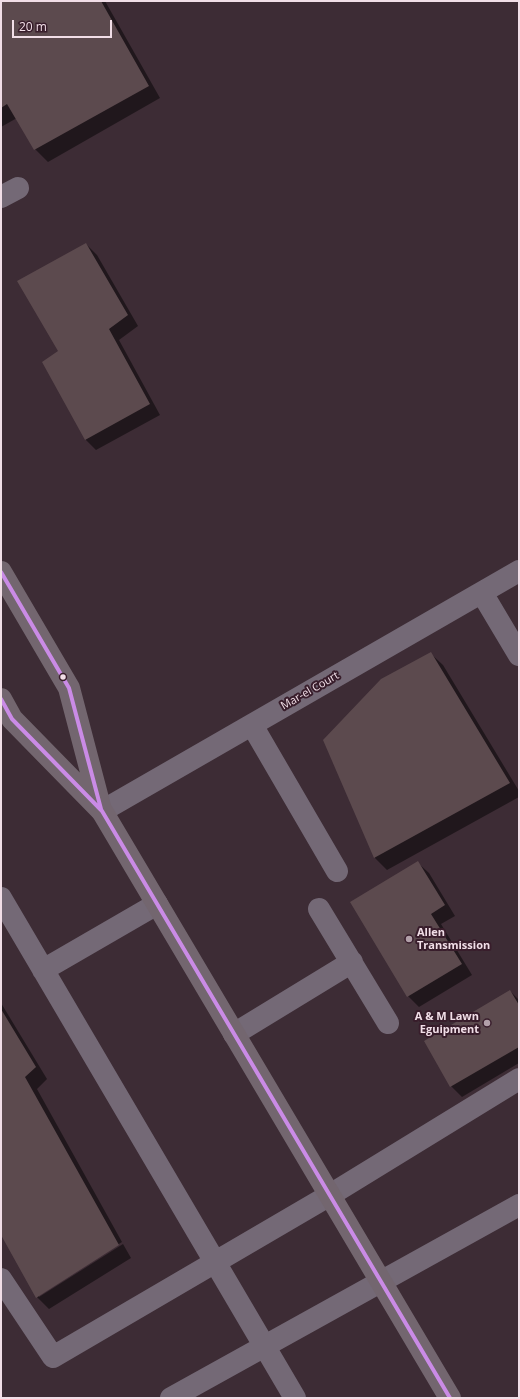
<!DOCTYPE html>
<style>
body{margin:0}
#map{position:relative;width:520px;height:1399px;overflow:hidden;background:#3d2c35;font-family:"Open Sans",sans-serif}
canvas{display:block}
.frame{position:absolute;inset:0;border:2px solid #f1dee7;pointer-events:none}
.scale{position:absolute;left:12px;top:20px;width:100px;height:18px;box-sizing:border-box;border:2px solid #f1dee7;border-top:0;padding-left:5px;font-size:12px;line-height:14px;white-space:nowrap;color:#f1dee7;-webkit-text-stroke:3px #381d2b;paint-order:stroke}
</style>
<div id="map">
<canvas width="520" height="1399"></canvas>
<div class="frame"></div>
<div class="scale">20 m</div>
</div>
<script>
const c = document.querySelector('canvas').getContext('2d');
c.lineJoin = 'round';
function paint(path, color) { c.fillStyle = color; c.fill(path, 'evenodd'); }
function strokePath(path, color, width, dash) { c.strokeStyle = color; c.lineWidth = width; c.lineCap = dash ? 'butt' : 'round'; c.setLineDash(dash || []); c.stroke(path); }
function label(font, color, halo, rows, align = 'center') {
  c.font = font + ' "Open Sans",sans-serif'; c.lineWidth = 4; c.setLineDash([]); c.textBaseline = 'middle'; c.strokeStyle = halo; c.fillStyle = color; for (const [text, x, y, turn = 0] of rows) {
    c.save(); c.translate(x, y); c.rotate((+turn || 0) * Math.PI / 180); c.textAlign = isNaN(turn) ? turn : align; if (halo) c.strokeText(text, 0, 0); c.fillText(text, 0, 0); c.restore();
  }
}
paint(new Path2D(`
 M1 1H105L160 98 48 162 35 149 17 118 1 127Z
 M86 244 97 255 138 326 119 340 160 415 96 450 85 439 60 352Z
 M430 653 443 665 519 791V797L387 870 375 858 324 740Z
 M418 863 429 873 455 916 441 924 472 975 419 1007 408 996Z
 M510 991 519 1000V1063L462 1097 451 1086Z
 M1 1003 47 1079 37 1089 122 1242 39 1294V1297L123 1244 131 1258 49 1309 37 1297 1 1233Z`), '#0007');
paint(new Path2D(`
 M1 1H101L149 86 34 150 7 104 1 108Z
 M86 243 128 315 109 329 150 404 85 440 42 362 58 351 17 281Z
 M431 652 510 783 374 858 323 740 381 679Z
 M418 861 445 905 431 914 462 964 407 997 350 902Z
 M510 990 519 1005V1047L450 1087 424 1041Z
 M1 1009 36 1067 25 1077 119 1245 36 1298 1 1235Z`), '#5c4a4e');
strokePath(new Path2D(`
 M1 197 18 188
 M482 593 519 655
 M252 725 337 871
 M102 811 519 571
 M1 898 295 1398
 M319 909 388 1023
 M43 970 157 904
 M234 1034 352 962
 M1 1279 53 1357 330 1195 519 1079
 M171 1398 519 1205`), '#746976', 22);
strokePath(new Path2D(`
 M1 572 69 688 101 810
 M1 699 12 719 102 811 450 1398`), '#73666f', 22);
strokePath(new Path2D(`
 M1 572 69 688 101 809
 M1 699 12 719 102 811 450 1398`), '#ca8be6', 4);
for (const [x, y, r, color] of [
 [63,677,3.5,"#f1dee7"],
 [409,939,4,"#b2a0a9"],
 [487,1023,4,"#b2a0a9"]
]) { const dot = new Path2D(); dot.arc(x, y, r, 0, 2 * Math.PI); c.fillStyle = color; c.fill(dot); strokePath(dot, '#381d2b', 1.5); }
label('11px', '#f1dee7', '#381d2b', [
 ["Mar-el Court",310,691,-30]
]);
label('bold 11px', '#f1dee7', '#381d2b', [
 ["Allen",417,933],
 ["Transmission",417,946],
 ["A & M Lawn",479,1017,"right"],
 ["Eguipment",479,1030,"right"]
], 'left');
</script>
